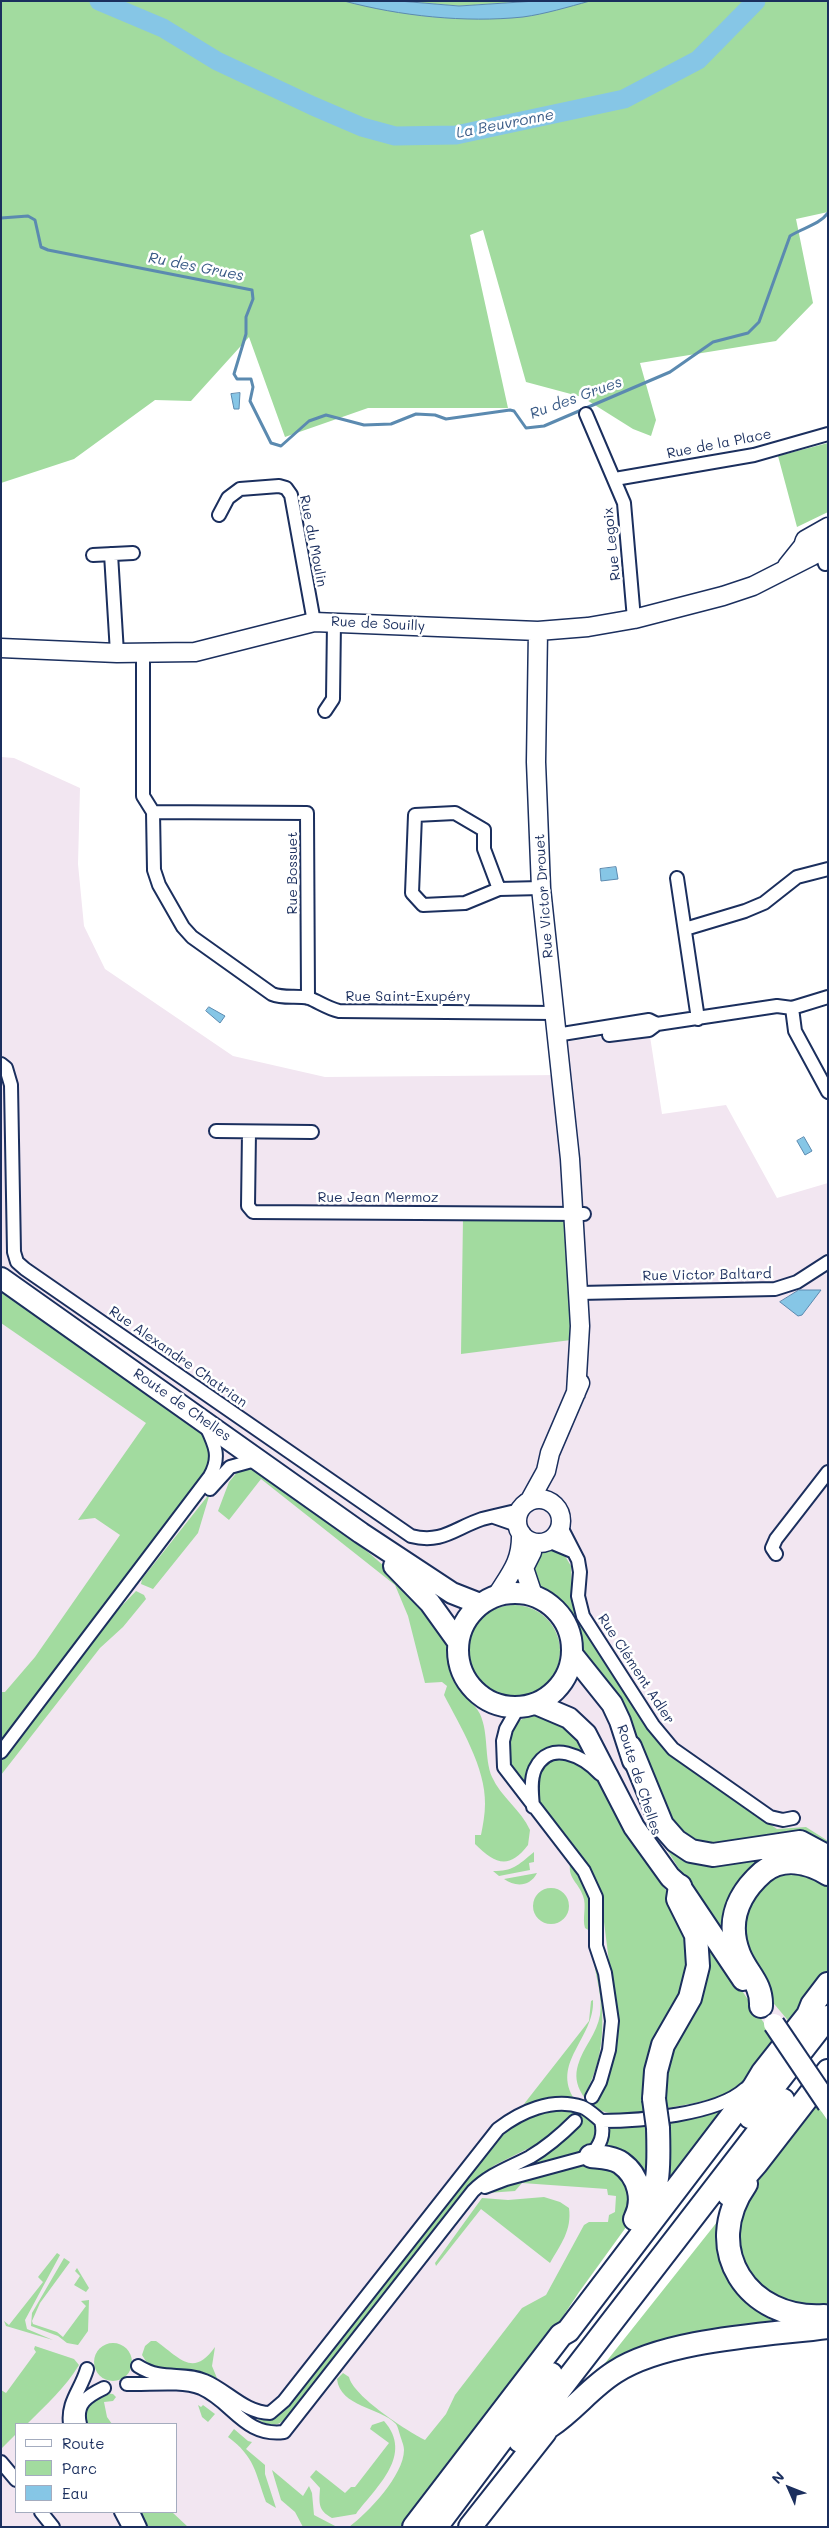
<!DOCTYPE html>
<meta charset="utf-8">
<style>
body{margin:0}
#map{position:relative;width:829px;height:2528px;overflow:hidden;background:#fff;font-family:Mali,sans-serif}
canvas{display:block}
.frame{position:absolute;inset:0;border:2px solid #1b2f5e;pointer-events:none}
.legend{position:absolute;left:15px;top:2423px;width:162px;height:90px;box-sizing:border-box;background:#fff;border:1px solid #a4acbf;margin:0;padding:6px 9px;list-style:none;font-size:15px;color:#1b2f5e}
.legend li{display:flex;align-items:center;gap:10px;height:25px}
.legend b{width:25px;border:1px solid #a4acbf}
.north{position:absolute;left:764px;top:2463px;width:50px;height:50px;-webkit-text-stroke:4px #fff;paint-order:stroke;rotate:314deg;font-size:14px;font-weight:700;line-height:20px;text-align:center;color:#1b2f5e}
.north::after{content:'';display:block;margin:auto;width:18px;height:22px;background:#1b2f5e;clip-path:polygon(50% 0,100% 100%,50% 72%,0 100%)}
</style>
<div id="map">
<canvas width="829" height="2528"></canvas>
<div class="frame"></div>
<ul class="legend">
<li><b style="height:6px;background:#fff"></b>Route</li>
<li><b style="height:14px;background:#a2db9f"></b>Parc</li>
<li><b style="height:14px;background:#86c6e6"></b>Eau</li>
</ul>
<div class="north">N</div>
</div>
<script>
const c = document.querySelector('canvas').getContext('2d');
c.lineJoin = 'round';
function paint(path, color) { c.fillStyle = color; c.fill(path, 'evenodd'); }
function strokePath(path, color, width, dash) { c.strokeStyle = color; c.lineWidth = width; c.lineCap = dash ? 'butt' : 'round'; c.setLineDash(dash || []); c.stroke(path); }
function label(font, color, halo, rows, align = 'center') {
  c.font = font + ' Mali,sans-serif'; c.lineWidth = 5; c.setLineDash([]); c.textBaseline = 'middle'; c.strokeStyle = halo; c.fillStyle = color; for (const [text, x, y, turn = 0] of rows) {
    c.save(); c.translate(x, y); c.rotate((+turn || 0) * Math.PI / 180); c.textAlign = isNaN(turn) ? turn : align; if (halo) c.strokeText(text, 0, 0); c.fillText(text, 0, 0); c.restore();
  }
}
paint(new Path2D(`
 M1 757 14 758 80 788 78 864 84 926 105 969 233 1056 325 1077 561 1075 557 1043 649 1030 662 1114 726 1105 777 1198 828 1183V1983L634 2216 551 2332 397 2527H1ZM16 2424H176V2512H16Z`), '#f2e6f1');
paint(new Path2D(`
 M1 1H344L415 14 476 18 577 1H828V212L796 219 813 303 776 341 640 363 656 420 651 436 633 429 582 397 526 382 483 230 470 235 508 408H368L285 437 249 337 191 401 155 400 74 459 1 483Z
 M399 1H536L459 6Z
 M828 443V512L797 527 778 456Z
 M463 1218H565L571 1340 461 1354Z
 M1 1288 202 1433 211 1441 212 1469 1 1745V1692H5L35 1657 120 1535 95 1518 78 1520 146 1423 1 1323Z
 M253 1469C321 1518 401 1564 445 1638 449 1646 448 1668 454 1682 461 1694 474 1702 480 1714 489 1734 484 1758 492 1777 501 1797 521 1810 530 1830L528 1845C509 1870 495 1864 475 1844V1835H481C483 1825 485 1814 485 1804 486 1768 460 1726 444 1695L447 1686 442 1682 425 1683 408 1616 395 1585 261 1479 229 1520 218 1511 229 1482 239 1470Z
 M210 1493 198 1533 153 1589 141 1584 142 1579Z
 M550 1549 557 1551 565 1556 571 1566 572 1594 575 1610 580 1622 600 1655 661 1745 677 1760 777 1829 806 1827 828 1841V1851L707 1848 673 1832 586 1660C582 1645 581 1629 573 1616 558 1588 526 1596 534 1557L542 1551Z
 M136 1591 144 1595 146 1599 123 1627 100 1648 1 1775V1758L114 1614Z
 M468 1651a46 46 0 1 1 92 0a46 46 0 1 1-92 0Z
 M540 1714 563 1718 594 1758 554 1749 524 1786C520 1781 515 1776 512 1771 504 1759 507 1732 518 1722 524 1717 532 1715 540 1714Z
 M551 1758H573L598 1779 628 1832 682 1915 694 1951 651 2110C626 2114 597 2120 582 2094 576 2084 575 2075 578 2065 583 2047 597 2034 600 2015 603 1999 596 1978 594 1962L597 1961C603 2010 609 2049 585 2094L595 2101 613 1994 600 1890 593 1873 539 1803 536 1792 539 1769Z
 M659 1837 673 1846 777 1849 769 1862 731 1941 719 1933Z
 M534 1852V1862L529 1863 530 1870 499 1876 493 1871C513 1871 517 1866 534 1852Z
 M570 1864C590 1877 594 1911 593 1933L585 1928C582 1918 587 1906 583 1896 579 1883 568 1879 570 1864Z
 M780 1868 828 1882V1975L791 2024 770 1999 738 1926 741 1906Z
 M537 1873C530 1887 515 1887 504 1879Z
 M533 1906a18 18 0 1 1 36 0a18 18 0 1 1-36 0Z
 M704 1935 779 2045C739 2095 723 2099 661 2109L659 2097Z
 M593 2000C595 2038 550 2063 575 2100L555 2098 524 2104 589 2021 591 2001Z
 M815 2102 828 2121V2309L804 2312 751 2283 735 2244 746 2190Z
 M724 2108V2111L669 2192 663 2118Z
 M558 2110 574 2112 597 2121 598 2139 584 2151 506 2174 576 2127 581 2120 573 2114 547 2139 495 2165 482 2174 463 2192 284 2420C275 2428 267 2425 257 2419L275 2417 289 2406 500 2135C515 2120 537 2112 558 2110Z
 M641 2121 646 2129 649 2128 647 2191 603 2147 606 2123Z
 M574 2163H611L631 2183 629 2223 579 2292 543 2347 401 2527H349C368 2513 404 2475 404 2450 404 2445 401 2439 400 2435 399 2432 398 2427 396 2424 380 2407 340 2407 337 2379L343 2373 349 2377C353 2396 407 2431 425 2440L446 2414 455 2395 522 2308 546 2295 584 2225 589 2222H608L609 2215 615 2212 616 2196 608 2195 607 2189 522 2183 515 2191 487 2193 497 2186Z
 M544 2197 560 2202 569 2208C572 2230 561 2244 550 2263L481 2209 436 2266 435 2263 482 2198 508 2200Z
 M725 2212 724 2250 796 2322 594 2377Z
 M57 2253 60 2255 25 2320 27 2329 53 2340 6 2326 4 2321 9 2325 43 2282 38 2277Z
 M64 2258 70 2262 40 2303 32 2321 33 2324 57 2332 63 2337 86 2306 81 2301 89 2300 88 2331 78 2345 67 2343 58 2336 31 2326 32 2313Z
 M77 2268 89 2288 86 2292 74 2285 80 2276 75 2271Z
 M151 2341H156C180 2358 193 2378 215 2347L212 2366 219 2383 149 2366 142 2355 145 2346Z
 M94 2362a19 19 0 1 1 38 0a19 19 0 1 1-38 0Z
 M35 2346 74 2359 79 2365C66 2387 45 2406 27 2424H16V2434L1 2449V2390L6 2393 36 2352 34 2349Z
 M105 2393 113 2394 116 2397 113 2401 104 2402 107 2417 112 2424H86L84 2414 89 2402Z
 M198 2405 201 2407 203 2405 215 2414 208 2422 202 2417Z
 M384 2421C414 2455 377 2486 356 2514L332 2518C318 2510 319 2504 320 2488L310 2477 316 2470 345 2493 351 2487H355L389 2443 370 2429 372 2425Z
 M234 2429 248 2441 252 2442 246 2449 265 2465V2474L276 2508 266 2502C255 2472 255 2457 228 2437Z
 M272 2470 303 2496 309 2486 312 2493 314 2515 337 2527H303L295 2512 281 2500Z
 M138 2512H172L188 2527H145Z`), '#a2db9f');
const water = new Path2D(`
 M344 1H399L459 6 536 1H590C568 7 545 14 523 17 465 23 400 16 344 1Z
 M240 393 239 409H234L231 394Z
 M616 867 618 879 601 881 600 869Z
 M209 1007 225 1016 220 1023 206 1011Z
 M804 1137 812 1151 805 1155 797 1141Z
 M799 1290H821L802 1315 798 1316 780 1302Z`);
paint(water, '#86c6e6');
strokePath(water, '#5b8ab0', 1);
strokePath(new Path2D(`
 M1 218 28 216 35 220 41 247 48 250 252 290 253 299 246 317V334L234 374 237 379H251L253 387 250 401 271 443 281 446 309 421 326 415 364 425 391 424 416 414 435 415 446 419 510 410 514 411 526 428 544 426 670 372 713 342 748 333 759 322 790 236C802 228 819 225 828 213`), '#5b8ab0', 3);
strokePath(new Path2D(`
 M99 1 163 28 217 61 313 106 362 127 395 136 456 135 624 99 698 60 756 1`), '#86c6e6', 19);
const street = new Path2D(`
 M586 414 624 503 634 619
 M615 479 754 455 828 434
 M219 515 228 498 240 489 279 486 286 488 291 495 314 622
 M821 551 825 564
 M111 554 117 653
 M93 555 133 553
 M143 652V796L153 812 154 870 159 885 183 927 192 937 272 994C284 999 297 995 309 998 319 1002 327 1008 339 1011L554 1013
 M325 711 333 699 334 622
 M153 812 307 813 308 998
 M677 878 698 1019
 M499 889 484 849V830L455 813 415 815 412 893 423 905 465 903 499 889 541 888
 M685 929 745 911 764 903 797 877 828 869
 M792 1008 795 1031 828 1092
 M556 1035 649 1020 657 1024 777 1006 792 1008 828 997
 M609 1035 649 1030 657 1024
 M1 1064 6 1068 11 1085 14 1252 17 1262 25 1269 411 1536C442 1544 455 1528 482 1519 494 1516 507 1513 520 1510
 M216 1131 312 1132
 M249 1132 248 1206 253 1212 584 1214
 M579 1293 775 1289 797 1282 828 1262
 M210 1489 230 1467 259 1459
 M494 1517 517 1525
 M561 1527 578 1560 580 1572 578 1596 583 1616 653 1725 673 1749 770 1817 783 1820 793 1818
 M548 1541 572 1551
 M776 1554 772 1548 776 1539 828 1472
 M518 1708 506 1729 503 1741 504 1767 584 1871 596 1897V1946L605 1973 612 2021 609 2050 600 2082 592 2097
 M1 1752 210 1476C221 1457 215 1445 206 1426
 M533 1807C532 1795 530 1780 535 1769 550 1738 584 1757 600 1774
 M485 2187 506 2179 591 2156C600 2144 605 2136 601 2121
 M138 2366C163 2382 182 2371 205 2381 227 2390 245 2413 270 2413L284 2401 498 2129C520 2112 552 2097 582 2107 588 2109 595 2116 601 2121 638 2121 717 2115 745 2089
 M127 2384C149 2385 180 2380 201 2388 233 2402 244 2437 284 2432L473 2191C490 2174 509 2168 530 2157 547 2147 561 2135 575 2121
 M70 2424C67 2402 81 2390 87 2369
 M80 2424C75 2404 87 2396 104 2388
 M1 2462 16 2480
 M41 2512 53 2527
 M121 2512 129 2527
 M133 2512 140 2527`);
const secondary = new Path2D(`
 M804 548 812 556 828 547
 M787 566 803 546 805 540 828 527
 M538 631 536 762 541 888 570 1159 580 1326 576 1393
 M1 648 117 653 195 652 314 622 538 631 588 627 634 619 723 596 753 586 812 556
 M517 1521a22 22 0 1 1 44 0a22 22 0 1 1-44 0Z
 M530 1500 546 1471 550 1453 580 1383
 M532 1552 524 1568 533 1595
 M497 1595C511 1573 522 1561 521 1533`);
const primary = new Path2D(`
 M1 1278 361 1533 452 1593 480 1604
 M394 1566 430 1603 458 1642
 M458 1650a57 57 0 1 1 114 0a57 57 0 1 1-114 0Z
 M572 1654 612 1704 620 1721 633 1761
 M536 1704 569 1718 586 1734 634 1827 670 1877 680 1886 743 1980`);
const highway = new Path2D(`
 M630 1747 662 1825 676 1841 691 1851 713 1855 800 1842 828 1857
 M761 2006C762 1983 747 1974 739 1954 726 1921 738 1894 763 1872 783 1856 808 1862 828 1874
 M654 2099 656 2071 663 2045 690 1998 698 1966 696 1935 678 1899 680 1886
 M750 2117 828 2017
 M591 2156C600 2157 613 2157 621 2163 639 2176 645 2200 635 2219
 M746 2184C700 2249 748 2321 824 2316
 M729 2195 756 2164 828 2071
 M644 2220C660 2191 659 2161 658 2128
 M550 2426C574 2410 591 2387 615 2372 666 2339 767 2335 828 2327
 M520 2441 783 2100
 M414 2527 561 2335 568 2331 754 2087 763 2072 808 2015 812 2005 828 1984
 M436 2527 551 2374
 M470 2527 545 2432`);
strokePath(street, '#1b2f5e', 16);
strokePath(secondary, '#1b2f5e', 21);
strokePath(primary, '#1b2f5e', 24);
strokePath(highway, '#1b2f5e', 26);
strokePath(street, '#fff', 12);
strokePath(secondary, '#fff', 18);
strokePath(primary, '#fff', 20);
strokePath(highway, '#fff', 22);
const primaryBridge = new Path2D(`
 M774 2024 828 2104`);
const highwayBridge = new Path2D(`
 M654 2099 658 2128`);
strokePath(primaryBridge, '#1b2f5e', 24, []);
strokePath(highwayBridge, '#1b2f5e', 26, []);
strokePath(primaryBridge, '#fff', 20);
strokePath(highwayBridge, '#fff', 22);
label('14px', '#1b2f5e', '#fff', [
 ["Rue de la Place",719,444,-11],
 ["Rue du Moulin",313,541,79],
 ["Rue Legoix",612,544,-96],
 ["Rue de Souilly",378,624,3],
 ["Rue Bossuet",293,873,-90],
 ["Rue Victor Drouet",544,896,-94],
 ["Rue Saint-Exupéry",408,997],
 ["Rue Jean Mermoz",378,1198],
 ["Rue Victor Baltard",707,1275,-1],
 ["Rue Alexandre Chatrian",178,1357,35],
 ["Route de Chelles",182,1405,35],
 ["Rue Clément Adler",636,1669,57],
 ["Route de Chelles",639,1780,72]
]);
label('italic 15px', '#3b5c87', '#fff', [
 ["La Beuvronne",505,124,-11],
 ["Ru des Grues",196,267,11],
 ["Ru des Grues",576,398,-20]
]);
</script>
